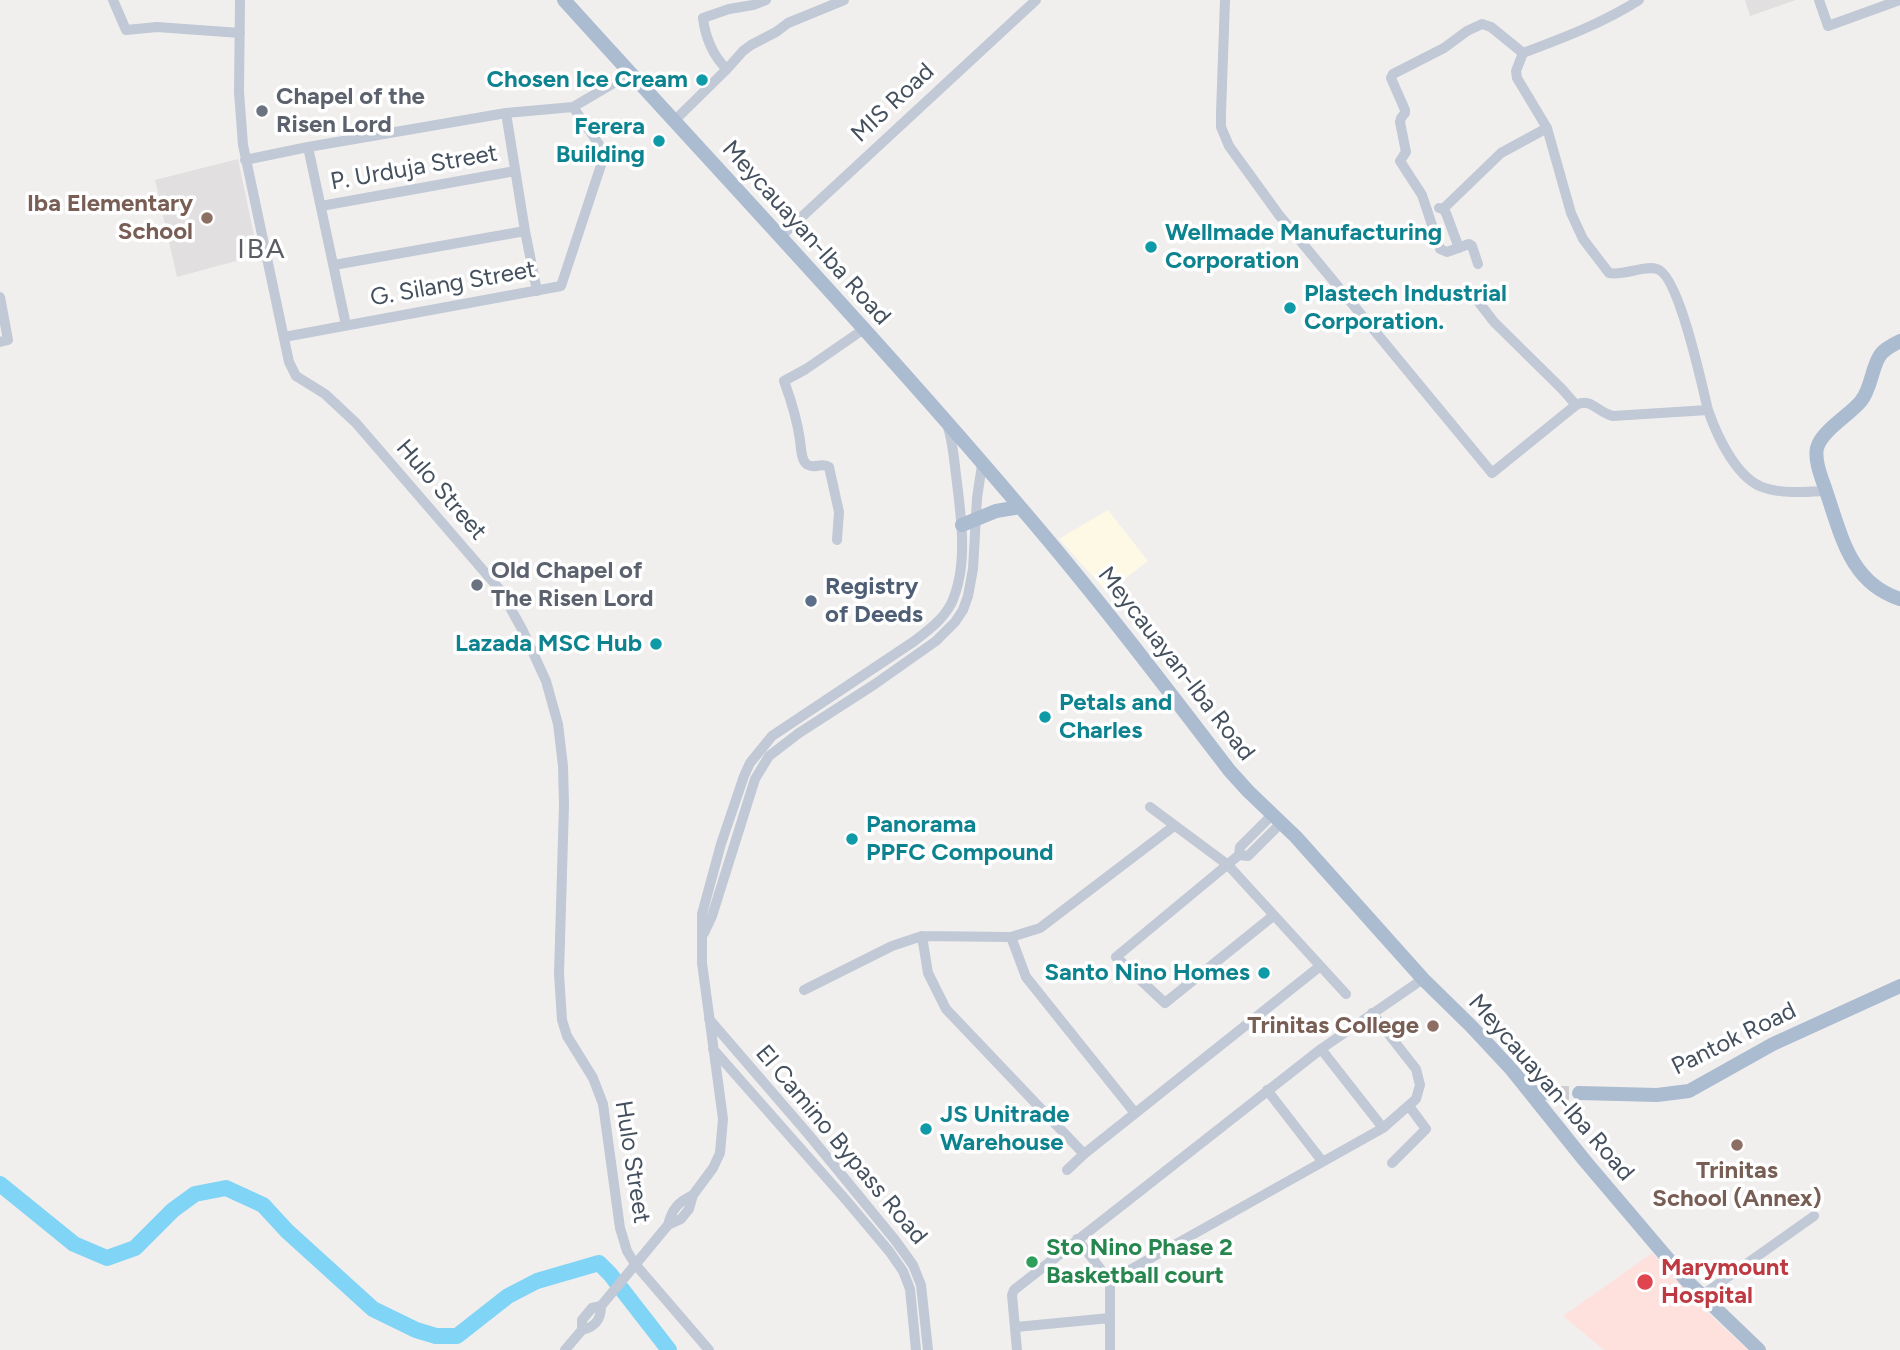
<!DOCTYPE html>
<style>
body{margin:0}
canvas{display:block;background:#f1eeee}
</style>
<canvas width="1900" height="1350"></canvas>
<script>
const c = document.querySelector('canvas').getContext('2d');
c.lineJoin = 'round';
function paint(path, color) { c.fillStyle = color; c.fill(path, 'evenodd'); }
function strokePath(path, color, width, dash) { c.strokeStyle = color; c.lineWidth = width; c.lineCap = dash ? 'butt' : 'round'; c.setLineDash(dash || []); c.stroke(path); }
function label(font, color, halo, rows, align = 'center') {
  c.font = font + ' Figtree,sans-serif'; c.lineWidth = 7; c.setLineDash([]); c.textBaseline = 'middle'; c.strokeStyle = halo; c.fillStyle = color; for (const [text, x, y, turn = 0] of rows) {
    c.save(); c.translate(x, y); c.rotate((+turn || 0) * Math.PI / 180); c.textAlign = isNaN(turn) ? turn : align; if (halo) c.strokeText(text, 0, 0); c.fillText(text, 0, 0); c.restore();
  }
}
paint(new Path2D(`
 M1108 510 1148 561 1107 592 1059 539Z`), '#fef9e5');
paint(new Path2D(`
 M1745 0H1796L1750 16Z
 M238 159 258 255 177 277 155 180Z`), '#e2dfe0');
paint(new Path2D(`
 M1652 1253 1706 1311 1748 1350H1604L1563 1316Z`), '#fee1dc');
strokePath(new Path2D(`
 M0 1184 74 1244 107 1258 135 1248 173 1210 195 1194 226 1188 263 1205 287 1231 373 1309 416 1330 436 1336H457L508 1296 537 1281 599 1263 610 1274 669 1350`), '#80d4f5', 16);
strokePath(new Path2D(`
 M1555 1093H1579`), '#ceced1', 14, [14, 7]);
strokePath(new Path2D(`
 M113 0 126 30 157 27 240 33
 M240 0 239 92 243 145 289 362 296 376 325 394 356 423 501 591 523 631 546 681 558 724 563 766 564 805 559 974 562 1020 567 1036 593 1078 603 1104 620 1228 627 1251 635 1264 709 1350
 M1225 0 1221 113V127L1229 146 1279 215 1492 473 1576 405C1591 397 1598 413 1613 416L1708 410C1717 436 1737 480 1765 488 1784 494 1807 492 1826 491
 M1639 0C1603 23 1563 38 1523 53L1516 71 1517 78 1547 128 1571 213 1583 239 1609 273C1624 276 1644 265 1657 269 1679 275 1702 386 1708 410
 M1819 0 1828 26 1900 0
 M727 69C713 57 705 36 703 18L729 9 753 5 766 0
 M506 113 525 231 537 291
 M674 121 727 69 743 51 751 45 776 32 788 23 844 0
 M308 147 346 325
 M245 160 308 147 506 113 573 107 631 73
 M321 206 515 171
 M1439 208 1443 209 1446 213 1459 248
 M1443 209 1501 153 1547 128
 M780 237 1036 0
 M1478 264 1472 246 1469 244 1447 252 1440 249 1422 195 1400 161 1406 152 1400 122 1401 118 1405 113V110L1391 78 1393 74 1444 48 1467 31 1482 24 1491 27 1523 53
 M334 265 525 231
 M1467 287 1494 322 1562 389 1576 405
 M0 297 8 340 0 342
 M284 337 561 286 605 153 573 107
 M837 540 839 512 829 467C821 462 815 469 808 465 801 462 801 447 800 440 797 419 791 400 784 381L806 369 864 329
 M1150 807 1228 865 1346 994
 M1239 855 1240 847 1272 815
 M1273 916 1165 1003 1116 957 1239 855 1248 856 1281 823
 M704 933 712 916 755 779 769 756 799 733 875 684 936 641 955 622 963 610 968 596 973 569 977 498 982 465
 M922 936 928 973 946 1009 1084 1154 1319 967
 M1011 937 1026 977 1135 1113
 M804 990 892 946 922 936 1011 937 1040 928 1174 826
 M709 1019 809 1135 895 1240 913 1265 921 1285 928 1350
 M713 1049 846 1200 889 1251 903 1271 910 1289 916 1350
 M1321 1049 1383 1128
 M1267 1090 1322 1161
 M1392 1163 1426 1129 1409 1106
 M1067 1170 1084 1154
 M668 1225 681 1219 689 1209 693 1195 713 1168 720 1153 723 1119 702 963V914L721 844 744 776 750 763 772 736 913 642C927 631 942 621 951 604 969 566 961 515 956 475 954 459 953 443 948 427
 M1077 1239 1110 1281V1350
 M1110 1281 1383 1128 1416 1099 1420 1085 1416 1069 1372 1013
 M1701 1296 1814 1216
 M1016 1327 1110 1318
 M582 1330C595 1327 601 1320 601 1306L668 1225C672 1209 678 1202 693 1195
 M565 1350 582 1330V1320L592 1308 601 1306
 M1017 1350 1012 1295 1014 1290 1321 1049 1423 979`), '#c0c9d5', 10);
strokePath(new Path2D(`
 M564 0C717 169 874 335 1021 508 1094 593 1161 681 1229 770L1248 791 1296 837 1423 979 1471 1026 1512 1070 1585 1161 1686 1280 1759 1350
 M1900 341C1893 345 1883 349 1879 357 1871 371 1871 389 1861 401 1850 415 1822 430 1817 448 1814 462 1823 481 1827 494 1842 538 1851 583 1900 599
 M962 525 996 511 1020 507
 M1531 1092 1555 1093
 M1579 1093 1657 1095 1689 1091 1773 1044 1900 986`), '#abbbd0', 14);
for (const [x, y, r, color] of [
 [702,80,7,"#0f9aa8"],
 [262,111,7,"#6b7280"],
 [659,141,7,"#0f9aa8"],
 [207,218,7,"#8d6e63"],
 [1151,247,7,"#0f9aa8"],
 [1290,308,7,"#0f9aa8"],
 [477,585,7,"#6b7280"],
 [811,601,7,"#5c6f8a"],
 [656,644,7,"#0f9aa8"],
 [1045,717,7,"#0f9aa8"],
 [852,839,7,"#0f9aa8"],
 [1264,973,7,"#0f9aa8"],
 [1433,1026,7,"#8d6e63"],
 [926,1129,7,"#0f9aa8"],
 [1737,1145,7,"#8d6e63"],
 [1032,1262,7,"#2e9e5b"],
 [1645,1282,9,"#e0444e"]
]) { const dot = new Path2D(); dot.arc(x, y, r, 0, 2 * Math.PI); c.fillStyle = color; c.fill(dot); strokePath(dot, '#fff', 2.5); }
label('bold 24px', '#0d838f', '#fff', [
 ["Chosen Ice Cream",688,80,"right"],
 ["Ferera",645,127,"right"],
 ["Building",645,155,"right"],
 ["Wellmade Manufacturing",1165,233],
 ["Corporation",1165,261],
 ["Plastech Industrial",1304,294],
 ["Corporation.",1304,322],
 ["Lazada MSC Hub",642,644,"right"],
 ["Petals and",1059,703],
 ["Charles",1059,731],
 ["Panorama",866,825],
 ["PPFC Compound",866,853],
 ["Santo Nino Homes",1250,973,"right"],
 ["JS Unitrade",940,1115],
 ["Warehouse",940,1143]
], 'left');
label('bold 24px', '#5b616d', '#fff', [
 ["Chapel of the",276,97],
 ["Risen Lord",276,125],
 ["Old Chapel of",491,571],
 ["The Risen Lord",491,599]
], 'left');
label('24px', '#44505e', '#fff', [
 ["MIS Road",893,103,-43],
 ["P. Urduja Street",414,168,-10],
 ["Meycauayan-Iba Road",806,233,48],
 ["G. Silang Street",453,284,-10],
 ["Hulo Street",441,490,49],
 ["Meycauayan-Iba Road",1176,664,52],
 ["Pantok Road",1734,1039,-26],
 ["Meycauayan-Iba Road",1551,1088,49],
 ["El Camino Bypass Road",841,1145,50],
 ["Hulo Street",632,1162,81]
]);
label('bold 24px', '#785e54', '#fff', [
 ["Iba Elementary",193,204],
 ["School",193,232],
 ["Trinitas College",1419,1026],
 ["Trinitas",1737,1171,"center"],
 ["School (Annex)",1737,1199,"center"]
], 'right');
label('bold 24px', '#4e5e75', '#fff', [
 ["Registry",825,587],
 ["of Deeds",825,615]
], 'left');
label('bold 24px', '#27864d', '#fff', [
 ["Sto Nino Phase 2",1046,1248],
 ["Basketball court",1046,1276]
], 'left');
label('bold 24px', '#be3a42', '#fff', [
 ["Marymount",1661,1268],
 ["Hospital",1661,1296]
], 'left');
c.letterSpacing = '2px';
label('28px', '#5a5e64', '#fff', [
 ["IBA",262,250]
]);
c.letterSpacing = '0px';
</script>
